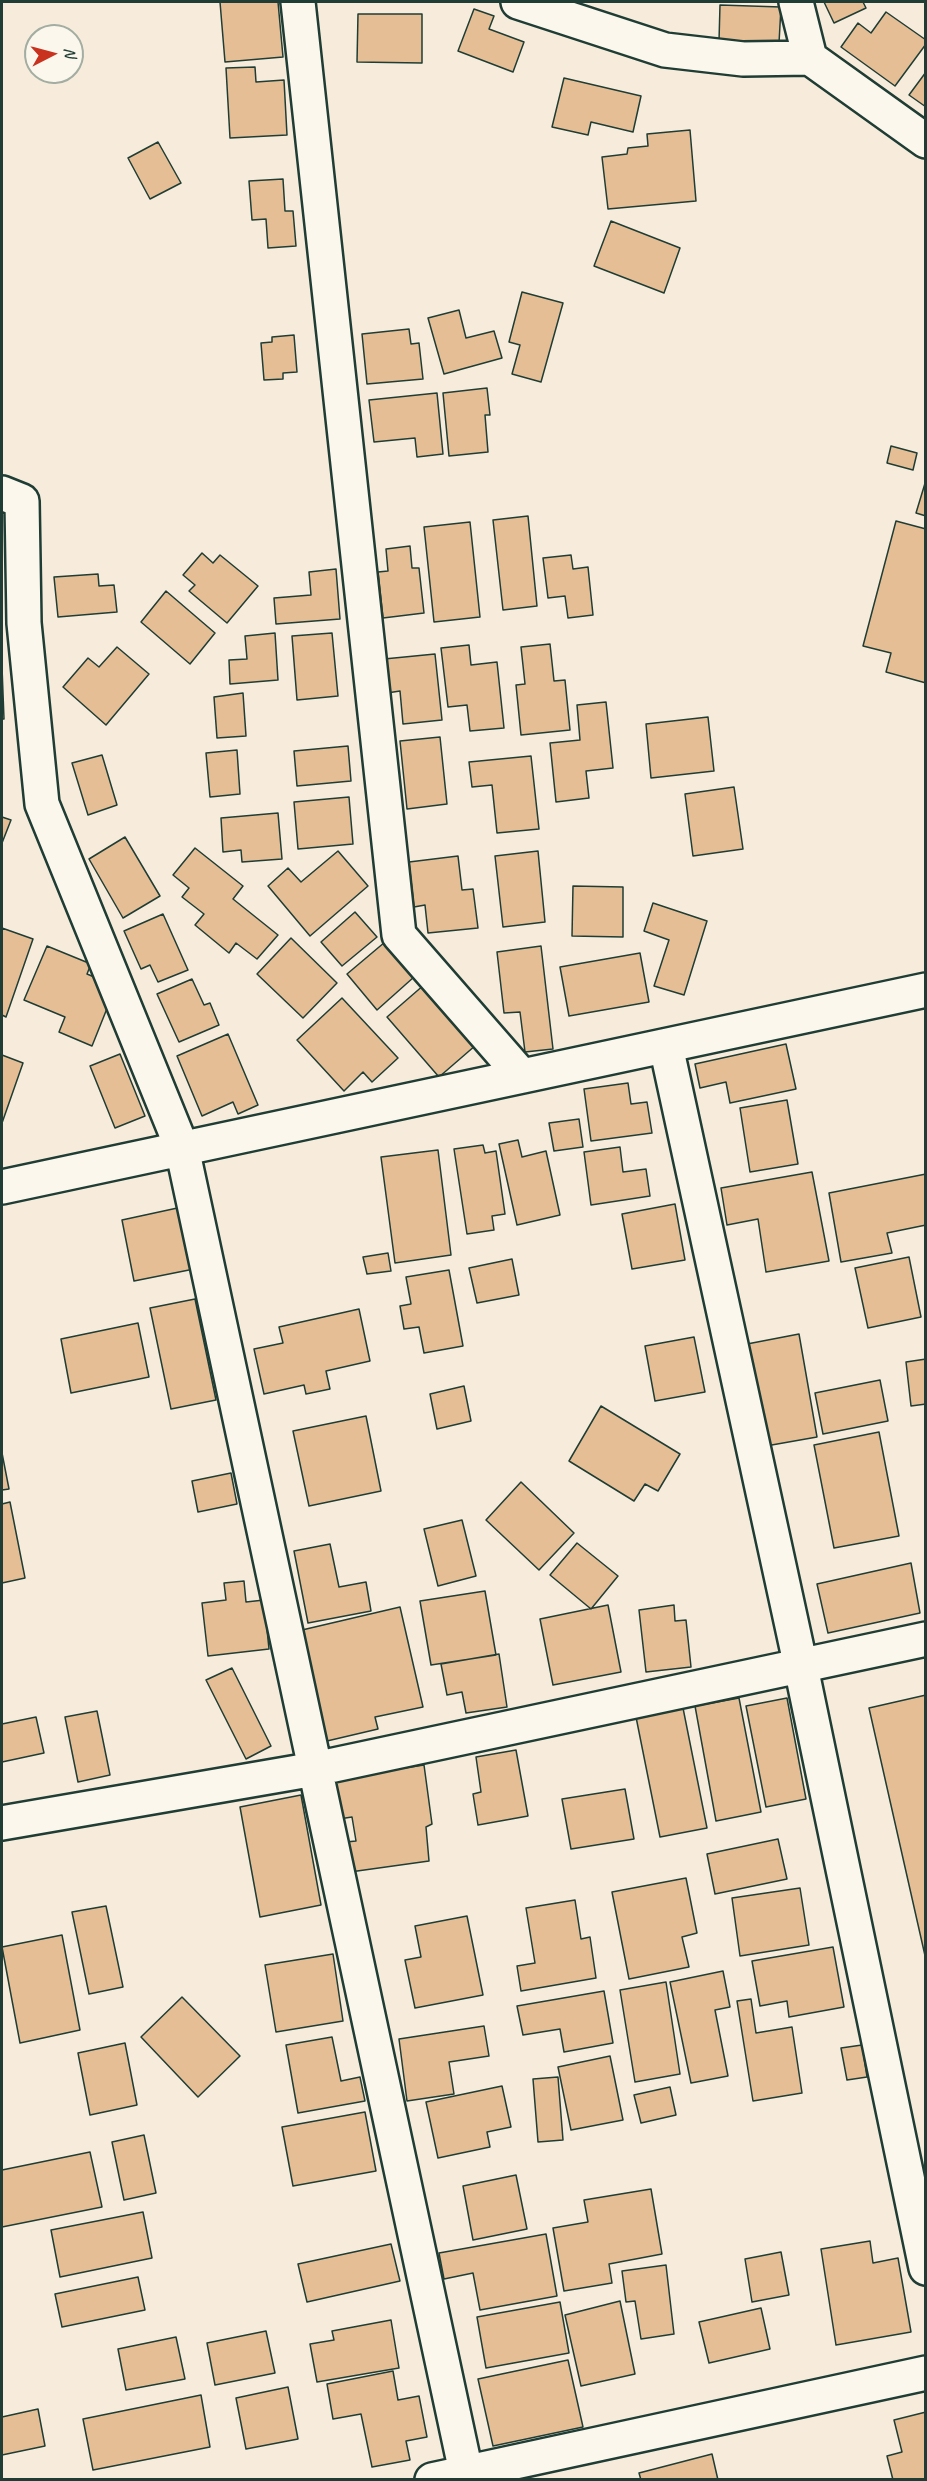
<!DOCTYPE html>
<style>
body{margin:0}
#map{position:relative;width:927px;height:2481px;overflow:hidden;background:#f7ecdb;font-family:Caveat,sans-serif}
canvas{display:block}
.frame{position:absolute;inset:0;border:3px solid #1f3d34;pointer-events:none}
.north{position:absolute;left:24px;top:24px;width:60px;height:60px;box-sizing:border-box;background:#fbf7ec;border:2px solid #a3ada2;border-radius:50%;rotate:84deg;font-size:16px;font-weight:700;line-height:24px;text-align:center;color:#1f3d34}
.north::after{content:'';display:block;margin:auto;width:21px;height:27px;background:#c8321e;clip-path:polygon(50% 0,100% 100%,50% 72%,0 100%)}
</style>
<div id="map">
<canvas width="927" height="2481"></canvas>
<div class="frame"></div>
<div class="north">N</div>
</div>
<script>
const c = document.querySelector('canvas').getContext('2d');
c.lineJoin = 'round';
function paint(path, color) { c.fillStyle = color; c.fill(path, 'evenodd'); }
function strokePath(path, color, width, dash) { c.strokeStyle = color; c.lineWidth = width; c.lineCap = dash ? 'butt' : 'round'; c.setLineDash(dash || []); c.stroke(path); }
const building = new Path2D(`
 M220 2H278L283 57 225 62Z
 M824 2H863L866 8 834 23Z
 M720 5 781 7 779 43 719 41Z
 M474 9 494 16 489 29 524 42 513 72 458 51Z
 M886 12 926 40V44L895 86 841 47 858 23 871 33Z
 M358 14H422V63L357 62Z
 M255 67 256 82 284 80 287 135 230 138 226 68Z
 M926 72V107L909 95Z
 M564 78 641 96 633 132 591 122 588 135 552 127Z
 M690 130 696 201 608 209 602 157 627 154 628 148 648 146 647 134Z
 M158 142 181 183 150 199 128 158Z
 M283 179 285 211H293L296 246 268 248 266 219 252 220 249 181Z
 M611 221 680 248 664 293 594 266Z
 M522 292 563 303 541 382 512 374 520 345 509 342Z
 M459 310 466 338 494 331 502 358 444 374 428 318Z
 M409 329 411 344 419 343 423 379 367 384 362 334Z
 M294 335 297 372 283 373V379L264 380 261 343 272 342V337Z
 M487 388 490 415H485L488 452 449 456 443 393Z
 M437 393 443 454 417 457 415 438 374 442 369 400Z
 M891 446 917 453 913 470 887 463Z
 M926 480V516L916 513Z
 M528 516 537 606 503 610 493 520Z
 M896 521 926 529V683L886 672 891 653 863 646Z
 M470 522 480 617 434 622 424 527Z
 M410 546 412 568H419L424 613 383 618 378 572 388 571 386 549Z
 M202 553 213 563 220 555 258 586 227 623 189 591 195 585 183 575Z
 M571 555 573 569 588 567 593 615 568 618 565 596 548 598 543 558Z
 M336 569 340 619 276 624 274 598 311 595 309 572Z
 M98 574 99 586 114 585 117 612 58 617 54 577Z
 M166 591 215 633 190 664 141 622Z
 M275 633 278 680 230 684 229 660 247 659 245 636Z
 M332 633 338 696 297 700 292 636Z
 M550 644 554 681 565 680 570 730 521 735 516 685 525 684 521 647Z
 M469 645 471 665 497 662 504 728 470 731 467 705 448 707 441 648Z
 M117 647 149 674 106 725 63 687 88 658 99 667Z
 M435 654 442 720 403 724 400 691 387 693 384 659Z
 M2 667 4 719H2Z
 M243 693 246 736 217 738 214 697Z
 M606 702 613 768 586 771 589 798 556 802 550 743 580 740 577 705Z
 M708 717 714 771 651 778 646 724Z
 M440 737 447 804 407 809 400 741Z
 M348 746 351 781 297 786 294 751Z
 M237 750 240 794 210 797 206 753Z
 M102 755 117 805 88 815 72 763Z
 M531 756 539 829 497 833 492 785 472 787 469 762Z
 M734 787 743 849 693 856 685 794Z
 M349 797 353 844 298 849 294 802Z
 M278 813 282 859 242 862 241 850 223 852 221 818Z
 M2 817 11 820 2 843Z
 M125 837 160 896 123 918 89 859Z
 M195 848 243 886 233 899 278 935 257 959 236 943 229 953 195 925 204 914 182 897 189 888 173 875Z
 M338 851 368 886 310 936 268 886 288 868 301 882Z
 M538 851 545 922 503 927 495 856Z
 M458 856 462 890 473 889 478 928 428 933 425 905 414 907 409 862Z
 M573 886 623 887V937L572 936Z
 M653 903 707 921 684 995 654 986 669 940 644 931Z
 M355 912 377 937 342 966 321 942Z
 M163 914 188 970 158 982 150 965 141 969 124 931Z
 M2 928 33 939 6 1017 2 1015Z
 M291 938 337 983 303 1018 257 974Z
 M385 942 414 977 377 1010 347 974Z
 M47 946 91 964 87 974 116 986 92 1046 59 1032 65 1017 24 1000Z
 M541 946 553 1049 525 1052 520 1012 504 1013 497 952Z
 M640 953 649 1002 569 1016 560 967Z
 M192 979 204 1005 210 1003 219 1025 179 1042 157 994Z
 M425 984 476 1045 439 1077 387 1017Z
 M342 998 398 1058 372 1082 363 1072 344 1091 297 1040Z
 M228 1034 258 1105 238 1114 233 1102 202 1116 177 1056Z
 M786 1044 796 1089 730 1103 726 1082 700 1088 695 1064Z
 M120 1054 145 1116 115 1128 90 1066Z
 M2 1055 23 1063 2 1123Z
 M628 1083 631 1104 647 1102 652 1133 591 1141 584 1089Z
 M787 1100 798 1164 750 1172 740 1108Z
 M579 1119 583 1147 554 1151 549 1123Z
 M518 1140 522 1157 546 1151 560 1215 517 1225 499 1144Z
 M483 1145 485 1153 496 1151 505 1214 492 1216 494 1230 467 1234 454 1149Z
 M620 1147 623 1172 646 1169 650 1196 591 1205 584 1152Z
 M438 1150 451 1255 395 1263 381 1157Z
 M812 1172 829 1261 766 1272 758 1219 727 1225 721 1188Z
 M926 1174V1225L887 1233 892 1253 841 1262 829 1193Z
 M675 1204 685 1260 632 1269 622 1214Z
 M182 1207 194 1269 134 1281 122 1220Z
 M388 1253 391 1271 367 1274 363 1257Z
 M909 1257 921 1317 868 1328 855 1268Z
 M512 1259 519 1295 477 1303 469 1268Z
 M449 1270 463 1346 424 1353 419 1327 404 1329 400 1306 411 1304 406 1277Z
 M195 1299 216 1400 171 1409 150 1308Z
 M359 1309 370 1361 326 1371 330 1389 306 1394 304 1385 264 1394 254 1349 283 1343 279 1327Z
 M138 1323 149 1377 71 1393 61 1339Z
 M799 1334 817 1437 766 1446 747 1344Z
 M694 1337 705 1392 655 1401 645 1346Z
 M926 1359V1404L911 1406 906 1362Z
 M880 1380 888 1421 823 1434 815 1393Z
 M464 1386 471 1421 437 1429 430 1394Z
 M601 1406 680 1454 658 1491 645 1484 634 1501 569 1461Z
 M366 1416 381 1491 309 1506 293 1431Z
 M879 1432 899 1536 834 1548 814 1445Z
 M2 1453 9 1489 2 1490Z
 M231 1473 237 1504 198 1512 192 1481Z
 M521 1482 574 1533 539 1570 486 1520Z
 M10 1502 25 1578 2 1583V1504Z
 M462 1520 476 1576 438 1586 424 1529Z
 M577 1543 618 1576 591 1609 550 1575Z
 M330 1544 339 1587 366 1582 371 1611 308 1623 294 1551Z
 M911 1563 920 1613 828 1633 817 1584Z
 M244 1581 246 1602 264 1600 269 1649 208 1656 202 1603 226 1600 224 1583Z
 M485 1591 496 1655 431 1665 420 1601Z
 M608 1605 621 1672 553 1685 540 1619Z
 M674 1605 675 1621 686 1620 691 1667 646 1672 639 1610Z
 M400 1607 423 1707 375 1717 378 1729 327 1741 302 1630Z
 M499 1654 507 1707 466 1713 462 1692 447 1695 441 1664Z
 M232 1668 271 1746 246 1759 206 1680Z
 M926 1695V1960L869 1708Z
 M739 1698 761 1812 716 1821 695 1706Z
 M787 1698 806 1799 766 1807 746 1706Z
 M682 1703 707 1828 660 1837 635 1712Z
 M97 1711 110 1775 78 1782 65 1717Z
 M36 1717 44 1753 2 1762V1724Z
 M516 1750 528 1816 478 1825 473 1794 481 1792 476 1757Z
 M402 1760 404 1768 424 1765 432 1824 426 1827 429 1861 350 1872 346 1842 356 1841 352 1817 339 1819 333 1769Z
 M625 1789 634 1839 571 1849 562 1799Z
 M301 1795 321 1905 260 1917 240 1807Z
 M778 1839 787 1879 715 1894 707 1854Z
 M686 1878 697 1933 682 1937 689 1967 629 1979 612 1892Z
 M800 1888 809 1945 740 1956 732 1898Z
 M575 1900 581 1939 590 1937 596 1978 521 1991 517 1966 535 1963 526 1908Z
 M106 1906 123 1987 89 1994 72 1912Z
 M467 1916 483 1995 415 2008 405 1960 421 1957 415 1926Z
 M62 1935 80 2030 20 2043 2 1947Z
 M833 1947 844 2007 789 2017 787 2001 760 2006 752 1961Z
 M333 1954 343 2021 276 2032 265 1965Z
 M723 1971 730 2007 715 2010 728 2076 691 2083 670 1982Z
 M666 1982 680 2074 635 2082 620 1990Z
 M604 1991 613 2043 564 2052 560 2029 523 2035 517 2006Z
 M182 1997 240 2056 198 2097 141 2037Z
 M751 1999 756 2033 792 2027 802 2093 753 2101 737 2001Z
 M484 2026 489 2056 449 2062 454 2094 407 2101 399 2039Z
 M332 2037 341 2081 360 2077 365 2101 298 2113 286 2045Z
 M125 2043 137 2105 90 2115 78 2053Z
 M862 2045 867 2077 847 2080 841 2048Z
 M610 2056 623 2120 571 2130 558 2067Z
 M558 2077 563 2140 538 2142 533 2079Z
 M502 2086 511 2127 487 2132 490 2147 438 2158 426 2102Z
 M670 2087 676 2115 641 2123 634 2095Z
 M365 2112 376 2171 293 2186 282 2127Z
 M144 2135 156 2193 124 2200 112 2142Z
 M90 2152 102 2207 2 2227V2170Z
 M516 2175 527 2229 473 2240 463 2186Z
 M651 2189 662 2254 609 2264 612 2283 564 2291 553 2228 588 2222 584 2200Z
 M143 2212 152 2258 60 2277 51 2230Z
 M546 2234 557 2296 480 2310 473 2273 444 2279 439 2253Z
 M870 2241 873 2263 898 2258 911 2332 836 2345 821 2249Z
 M391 2244 400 2281 307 2302 298 2264Z
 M781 2252 789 2295 752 2302 745 2259Z
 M666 2265 674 2334 641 2339 635 2301 626 2302 622 2271Z
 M138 2277 145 2310 62 2327 55 2294Z
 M620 2301 635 2374 581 2386 565 2315Z
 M560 2302 569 2353 486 2368 477 2317Z
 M761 2308 770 2349 709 2363 699 2322Z
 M391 2320 399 2368 317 2382 310 2344 334 2340 332 2331Z
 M266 2331 275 2373 215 2385 207 2343Z
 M176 2337 185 2379 126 2390 118 2349Z
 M568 2360 583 2427 493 2446 478 2379Z
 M393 2371 398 2400 419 2396 427 2437 406 2441 410 2460 372 2467 361 2414 333 2419 327 2384Z
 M288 2387 298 2439 246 2449 236 2398Z
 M201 2395 210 2447 93 2470 83 2419Z
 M38 2409 45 2446 2 2455V2417Z
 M926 2412V2480H893L887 2456 902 2452 894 2420Z
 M712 2454 718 2480H641L639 2473Z`);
paint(building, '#e6be96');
strokePath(building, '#1f3d34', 1.5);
const minor = new Path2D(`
 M298 2 399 935 522 1076
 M518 2 665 50 743 59 810 58 926 141
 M796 2 810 58
 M2 493 22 501 24 623 42 804 182 1148 466 2472
 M666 1046 801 1667 926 2268
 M2 1187 926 990
 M2 1823 315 1769 926 1639
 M432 2480 926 2373`);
strokePath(minor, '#1f3d34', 38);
strokePath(minor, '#fbf7ec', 33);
</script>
